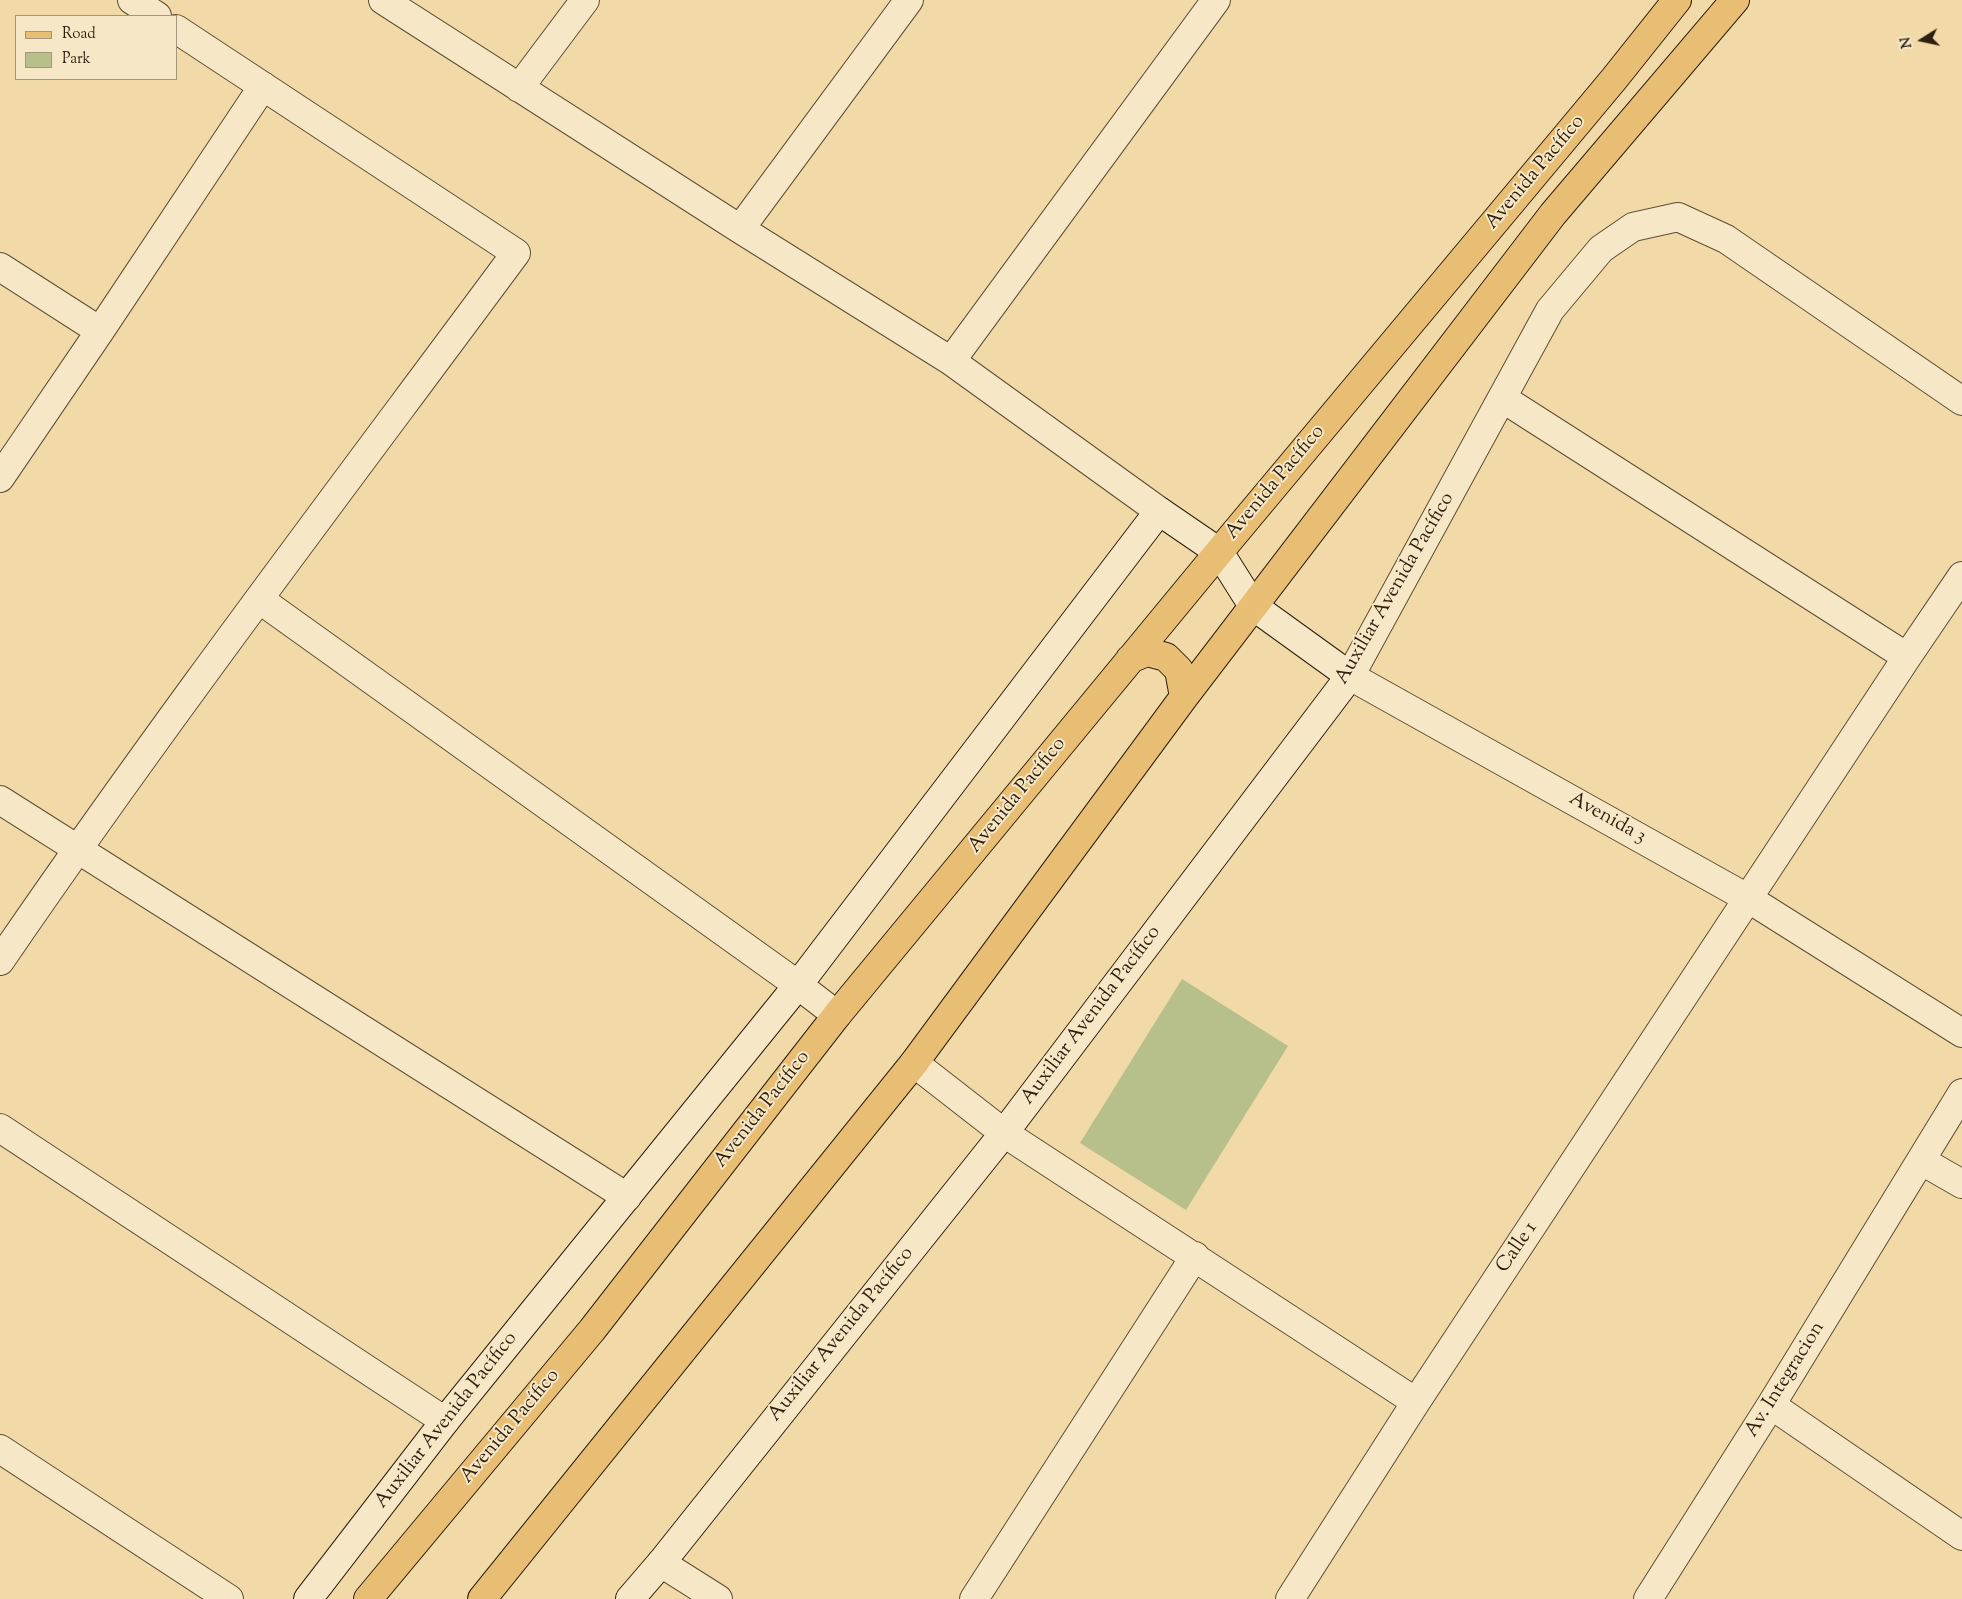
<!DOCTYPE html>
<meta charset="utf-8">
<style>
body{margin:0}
#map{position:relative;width:1962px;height:1599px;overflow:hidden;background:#f1daa8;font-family:"Sorts Mill Goudy",serif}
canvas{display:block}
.legend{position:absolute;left:15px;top:15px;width:162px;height:65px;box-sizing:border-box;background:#f6e7c6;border:1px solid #a6977c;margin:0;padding:6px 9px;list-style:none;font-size:15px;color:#2e1f0e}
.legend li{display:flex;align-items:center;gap:10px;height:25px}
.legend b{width:25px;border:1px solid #a6977c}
.north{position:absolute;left:1897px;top:15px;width:50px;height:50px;-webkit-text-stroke:4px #f6e7c6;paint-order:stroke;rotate:260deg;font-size:14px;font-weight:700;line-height:20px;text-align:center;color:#2e1f0e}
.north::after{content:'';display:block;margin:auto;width:18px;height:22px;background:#2e1f0e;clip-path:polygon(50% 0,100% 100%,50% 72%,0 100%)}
</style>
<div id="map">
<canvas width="1962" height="1599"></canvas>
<ul class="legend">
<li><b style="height:6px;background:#e8bd74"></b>Road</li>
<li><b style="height:14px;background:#b7c08a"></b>Park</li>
</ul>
<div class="north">N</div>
</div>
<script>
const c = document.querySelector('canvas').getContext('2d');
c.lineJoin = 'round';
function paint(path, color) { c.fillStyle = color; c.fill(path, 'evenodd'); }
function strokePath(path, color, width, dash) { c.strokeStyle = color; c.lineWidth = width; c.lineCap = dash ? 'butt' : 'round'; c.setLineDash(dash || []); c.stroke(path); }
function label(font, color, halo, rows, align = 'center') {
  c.font = font + ' "Sorts Mill Goudy",serif'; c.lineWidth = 4; c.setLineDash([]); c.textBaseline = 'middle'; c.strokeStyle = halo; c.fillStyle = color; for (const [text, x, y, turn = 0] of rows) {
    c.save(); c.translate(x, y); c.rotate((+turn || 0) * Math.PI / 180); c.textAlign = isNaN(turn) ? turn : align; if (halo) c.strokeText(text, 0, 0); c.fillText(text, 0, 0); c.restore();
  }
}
paint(new Path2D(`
 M1182 979 1288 1046 1186 1210 1080 1143Z`), '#b7c08a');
const minor = new Path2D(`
 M132 0 157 16
 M383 0 740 229 951 361 1159 511
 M519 88 585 0
 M740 229 909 0
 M0 267 100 331
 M951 361 1216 0
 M1502 398 1907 657
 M1962 401 1726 239 1678 217 1633 227 1601 249 1550 310 1350 676 1749 899 1962 1033
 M0 478 100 331 263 86
 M259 599 798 985 837 1015
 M0 800 627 1197
 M0 961C165 720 342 488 516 253L176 29
 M914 1063 1004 1133 1416 1402
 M0 1128 445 1421
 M1922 1161 1962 1184
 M1771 1405 1962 1536
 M0 1449 229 1599
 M661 1563 718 1599
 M974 1599 1195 1256
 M1290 1599 1416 1402 1907 657 1962 576
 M1648 1599 1771 1405 1962 1093`);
const secondary = new Path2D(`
 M308 1599 445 1421 798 985 1159 511 1219 552 1253 606 1350 676 1004 1133 661 1563 630 1599`);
const primary = new Path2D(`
 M1130 659 1147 652 1166 657 1179 670 1184 697
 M368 1599 592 1330 837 1015 1219 552 1614 79 1677 0
 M482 1599 914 1063 1184 697 1553 214 1735 0`);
strokePath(minor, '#5f4e34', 30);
strokePath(secondary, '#2e1f0e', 30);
strokePath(primary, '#2e1f0e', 30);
strokePath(minor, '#f6e7c6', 28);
strokePath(secondary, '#f6e7c6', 28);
strokePath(primary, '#e8bd74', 28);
label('20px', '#2e1f0e', '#f6e7c6', [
 ["Avenida Pacífico",1536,173,-50],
 ["Avenida Pacífico",1276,483,-50],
 ["Auxiliar Avenida Pacífico",1396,589,-60],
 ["Avenida Pacífico",1018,796,-51],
 ["Avenida 3",1607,819,29],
 ["Auxiliar Avenida Pacífico",1092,1016,-53],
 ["Avenida Pacífico",763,1110,-52],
 ["Calle 1",1518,1248,-56],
 ["Auxiliar Avenida Pacífico",842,1335,-51],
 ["Av. Integracion",1786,1380,-58],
 ["Auxiliar Avenida Pacífico",447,1421,-52],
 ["Avenida Pacífico",511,1427,-50]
]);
</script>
